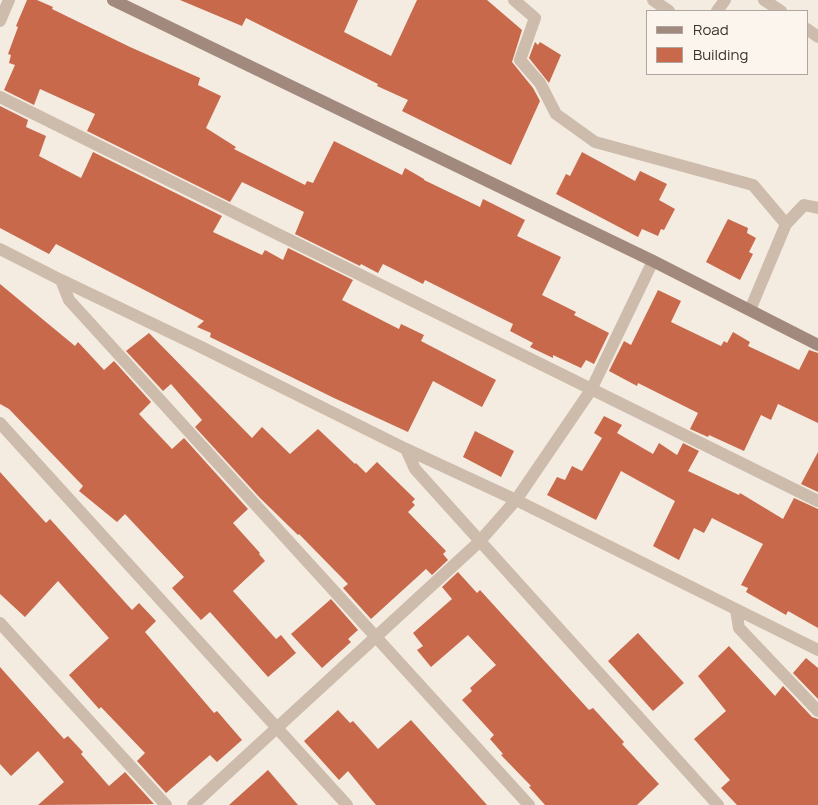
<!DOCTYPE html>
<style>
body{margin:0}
#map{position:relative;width:818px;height:805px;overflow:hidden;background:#f4ebe1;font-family:Manrope,sans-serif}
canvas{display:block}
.legend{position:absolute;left:646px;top:10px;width:162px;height:65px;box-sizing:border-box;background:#fbf5ee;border:1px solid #aea6a0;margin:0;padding:6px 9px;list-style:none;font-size:15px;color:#3b302b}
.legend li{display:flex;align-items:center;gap:10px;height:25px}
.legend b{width:25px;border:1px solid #aea6a0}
</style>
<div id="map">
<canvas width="818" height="805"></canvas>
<ul class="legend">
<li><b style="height:6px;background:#a18a7d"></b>Road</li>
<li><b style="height:14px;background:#c8694b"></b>Building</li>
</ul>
</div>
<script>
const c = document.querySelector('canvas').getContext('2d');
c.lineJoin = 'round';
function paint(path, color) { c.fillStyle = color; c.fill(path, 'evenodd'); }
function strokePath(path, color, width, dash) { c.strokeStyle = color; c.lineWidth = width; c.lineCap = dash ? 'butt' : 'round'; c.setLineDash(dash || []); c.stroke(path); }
paint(new Path2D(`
 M27 0H37L53 7 52 9 130 47 200 78 198 85 221 96 206 128 236 147 234 149 305 185 307 181 313 183 334 141 402 175 405 168 424 179V180L480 207 483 199 525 220 517 236 561 257 542 295 576 312 574 315 609 333 594 364 586 360 581 368 553 355V358L530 347 533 343 510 331 513 324 425 280 423 284 383 264 378 273 361 264 360 266 295 234 304 212 242 182 230 202 87 131 95 114 40 89 34 105 4 90 15 65 9 63 11 55 8 54 18 27 16 26Z
 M180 0H358L344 32 391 56 417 0H487L522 30 512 62 533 88 540 101 511 165 402 111 408 100 377 86 378 84 246 18 242 26Z
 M535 42 538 45 540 42 561 55 549 83 529 58Z
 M0 106 28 120 26 127 46 136 39 156 81 178 93 152 222 216 213 232 262 255 265 250 283 260 288 248 353 280 342 300 399 329 401 324 424 335 421 341 496 380 482 407 433 381 408 432 334 398 210 337 211 333 197 327 204 321 56 244 49 254 0 228Z
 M582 152 635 181 640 171 667 184 659 200 675 209 664 230 661 229 658 236 642 229 638 237 556 194 566 174 570 176Z
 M728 219 748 228 747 233 756 238 749 252 753 254 740 280 706 262Z
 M0 284 75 346 78 342 104 370 114 361 151 402 139 414 172 449 184 438 248 509 233 523 260 553 259 554 265 561 233 591 276 639 281 635 296 653 268 677 210 612 201 620 172 588 184 577 125 514 117 522 79 491 83 486 9 409 0 404Z
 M658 290 681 301 671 322 721 346 724 341 727 343 733 332 750 342 748 346 799 370 809 350 818 353V423L778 404 771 420 761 415 744 451 709 435 708 437 690 429 698 413 638 383 637 386 609 371 624 341 631 345Z
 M149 333 252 438 262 427 290 454 318 429 355 464 356 463 366 473 377 462 415 499 412 502 415 505 408 512 446 551 443 554 448 560 432 575 426 569 371 619 343 588 348 584 299 534 298 535 260 498 195 427 202 420 171 384 163 391 126 351Z
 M604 416 622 425 617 433 653 454 659 443 677 455 683 443 699 451 688 471 739 495 740 493 783 519 794 498 818 509V628L788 611 786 615 746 592 748 588 741 585 763 544 712 518 704 533 694 528 679 560 653 546 675 501 621 471 596 520 547 495 557 477 565 480 572 466 582 471 602 438 594 433Z
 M475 431 514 451 501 477 463 457Z
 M818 452V492L801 484Z
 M0 472 46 523 50 519 132 610 139 603 156 621 145 632 214 713 217 711 242 740 217 762 210 755 166 793 137 761 145 753 101 707 99 709 69 675 109 638 58 581 25 617 0 594Z
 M458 572 477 593 480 590 589 710 593 708 624 742 622 744 659 784 637 805H545L529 787 531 786 501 755 503 754 490 739 494 735 462 700 472 691 470 688 496 665 468 635 431 667 417 650 423 646 413 633 452 599 442 587Z
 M331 599 358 630 348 639 351 642 322 668 291 634Z
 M638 633 684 683 653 711 608 661Z
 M729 646 775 696 783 686 812 717 818 719V805H737L721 788 730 780 694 739 726 711 698 676Z
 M806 658 818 668V699L793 673Z
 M0 667 64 739 68 736 83 752 81 754 109 786 125 772 154 804 38 805 64 782 38 751 11 776 0 764Z
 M338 710 350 723 353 721 378 749 411 720 487 805H376L348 771 339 780 304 741Z
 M268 770 298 805H229Z`), '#c8694b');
strokePath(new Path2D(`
 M514 0 535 18 520 60 540 83 556 114 595 142 753 185 786 224 750 310
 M653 0 669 11
 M764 0 781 11
 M717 11 725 0
 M0 21 9 0
 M807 29 818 37
 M0 97 818 501
 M786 224 804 205 818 208
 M0 249 61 280 201 347 406 449 516 500 818 650
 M61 280 69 300 529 805
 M0 423 347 805
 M406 449 415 469 718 805
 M736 610 739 628 818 711
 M0 623 166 805
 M193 805 479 542 516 500 591 390 653 261`), '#cdbbac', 12);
strokePath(new Path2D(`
 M113 0 653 261 818 345`), '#a18a7d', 12);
</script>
